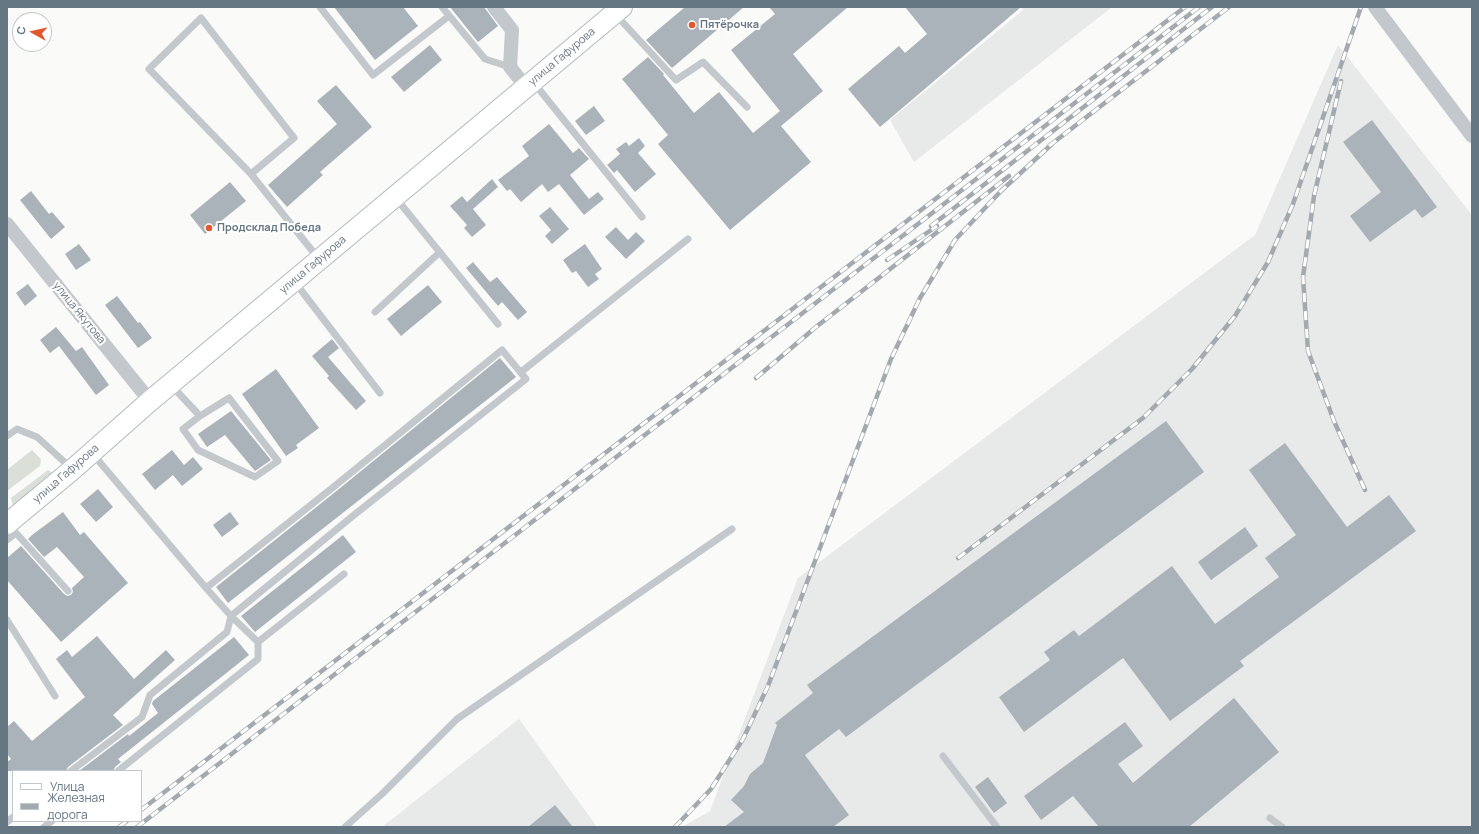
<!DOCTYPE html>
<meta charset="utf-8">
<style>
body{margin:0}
#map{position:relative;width:1479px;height:834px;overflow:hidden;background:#fafaf8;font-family:Manrope,sans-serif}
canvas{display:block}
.frame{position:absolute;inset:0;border:8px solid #657683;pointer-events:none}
.legend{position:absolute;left:12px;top:770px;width:130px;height:52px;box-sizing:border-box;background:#fff;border:1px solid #c1c8cd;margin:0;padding:5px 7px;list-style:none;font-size:12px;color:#657683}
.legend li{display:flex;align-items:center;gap:8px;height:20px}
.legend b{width:20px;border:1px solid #c1c8cd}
.north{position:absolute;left:12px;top:12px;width:40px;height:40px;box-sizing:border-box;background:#fff;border:1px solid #c1c8cd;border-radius:50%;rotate:278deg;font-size:11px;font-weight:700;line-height:16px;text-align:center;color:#657683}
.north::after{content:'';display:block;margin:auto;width:14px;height:18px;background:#e4572e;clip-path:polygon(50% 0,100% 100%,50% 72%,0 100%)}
</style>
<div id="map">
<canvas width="1479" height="834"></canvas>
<div class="frame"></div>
<ul class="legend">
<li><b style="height:5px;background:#fff"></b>Улица</li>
<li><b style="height:5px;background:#a2aab0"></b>Железная дорога</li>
</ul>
<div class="north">С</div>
</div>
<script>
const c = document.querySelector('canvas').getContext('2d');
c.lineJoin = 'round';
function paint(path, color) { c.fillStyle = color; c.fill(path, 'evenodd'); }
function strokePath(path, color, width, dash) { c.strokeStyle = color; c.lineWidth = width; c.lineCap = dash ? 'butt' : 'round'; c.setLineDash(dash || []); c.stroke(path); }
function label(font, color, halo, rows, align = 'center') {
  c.font = font + ' Manrope,sans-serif'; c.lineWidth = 4; c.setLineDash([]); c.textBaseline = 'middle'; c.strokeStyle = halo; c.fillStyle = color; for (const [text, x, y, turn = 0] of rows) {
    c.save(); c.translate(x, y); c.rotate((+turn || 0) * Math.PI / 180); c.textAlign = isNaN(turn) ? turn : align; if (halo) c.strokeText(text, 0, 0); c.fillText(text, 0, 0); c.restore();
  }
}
paint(new Path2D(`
 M1021 7H1112L914 162 890 120 1023 10Z
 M1338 45 1472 215V827H682L710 811 798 578 1255 235Z
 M519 719 597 827H382Z`), '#e8e9e9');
paint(new Path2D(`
 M32 450 41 459 40 466 7 491V470Z
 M48 470 54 474 13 506 11 498Z`), '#dadfd7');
paint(new Path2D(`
 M334 7H403L418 26 375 60Z
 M450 7H484L498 26 478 42Z
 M685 7H744L672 68 646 40Z
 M769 7H848L793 54 823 91 781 126 811 162 730 230 658 144 668 135 622 79 648 57 664 74 663 75 694 113 719 92 753 133 780 111 731 50 775 14Z
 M905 7H1021L880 127 848 89 899 46 905 53 927 34Z
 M430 45 442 60 404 92 391 77Z
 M336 85 372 127 320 172 323 175 287 207 268 185 337 124 317 101Z
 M594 106 605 121 586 135 575 121Z
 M1372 120 1437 207 1422 218 1415 209 1370 242 1350 216 1381 192 1343 142Z
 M549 124 573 153 579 148 589 159 570 175 589 199 598 192 604 199 584 215 559 184 548 192 542 184 521 202 510 189 507 191 498 180 529 156 522 146Z
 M639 138 645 146 638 153 656 174 635 192 617 170 614 173 607 165 620 154 616 149 626 142 629 146Z
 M492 179 498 187 473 209 486 225 472 237 464 228 467 225 450 206 462 196 467 202Z
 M230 182 246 201 205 234 190 215Z
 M31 191 49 214 52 212 65 227 51 239 20 200Z
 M550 207 569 229 552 244 545 236 551 230 539 216Z
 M616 227 628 240 636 232 645 241 626 259 605 237Z
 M79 244 91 260 76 270 65 254Z
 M585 244 602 269 595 274 599 279 588 287 576 271 572 273 563 260Z
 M473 262 490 282 497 277 527 312 518 320 502 302 498 306 466 268Z
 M28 284 37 296 25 306 16 293Z
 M428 285 442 302 401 336 387 319Z
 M117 296 138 323 140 322 152 338 138 348 105 305Z
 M56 327 76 351 82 347 109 385 96 395 59 346 50 353 40 340Z
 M332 339 339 348 328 357 366 401 356 410 327 378 329 376 312 356Z
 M500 358 516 377 228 603 216 587 334 493Z
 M276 369 319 428 296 445 298 448 286 456 242 394Z
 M231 411 271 460 255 471 225 435 207 447 198 434Z
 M1166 421 1204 472 846 737 839 729 805 755 849 815 833 827H724L744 812 731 800 744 786 750 774 763 763 777 725 775 723 813 693 807 685Z
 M1285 443 1347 527 1389 495 1416 531 1240 661 1244 666 1170 721 1123 658 1024 732 999 697 1050 660 1044 652 1074 630 1079 636 1172 566 1215 624 1279 577 1265 558 1296 535 1249 470Z
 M172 450 184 465 193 457 203 469 182 486 173 475 155 490 142 474Z
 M98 489 113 507 96 522 80 504Z
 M63 512 80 535 84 532 128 583 61 642 7 580V558L21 546 64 594 67 596 71 595 73 592 72 588 84 577 57 547 44 557 28 539 32 535Z
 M230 512 239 524 222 537 213 525Z
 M1245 527 1258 546 1211 580 1198 562Z
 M343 535 356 552 255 632 241 616Z
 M97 636 134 679 166 650 175 660 113 715 123 725 68 767 66 771H7V762L11 759 7 754V727L14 721 32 741 85 697 56 659 67 650 72 657Z
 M234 637 249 655 118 759 121 762 115 767 113 771H79L128 734 129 736 158 713 152 704 153 701Z
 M1234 698 1279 752 1189 827H1099L1073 796 1041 820 1024 796 1125 722 1143 746 1118 764 1133 783Z
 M988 777 1007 803 994 813 975 787Z
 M555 805 573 827H528Z`), '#aab3b9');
const secondary = new Path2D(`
 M7 524 72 470 150 401 622 7`);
strokePath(secondary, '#b3babf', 22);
strokePath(new Path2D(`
 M320 7 373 75 449 16
 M442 7 485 59 510 67
 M616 15 676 80 703 62 747 107
 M534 83 642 217
 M251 174 149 69 201 18 294 138 251 174 318 258
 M395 197 498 324
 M294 281 380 393
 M375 312 440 252
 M521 372 688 239
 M171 385 200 416 229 398 278 461 255 477 198 450 183 429 200 416
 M7 436 17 429 37 437 71 468
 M92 453 206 588
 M8 524 68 591
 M7 540 16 533
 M7 620 55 696
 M943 756 997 827
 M71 771 142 717 150 695 227 632 231 616 354 515 526 379 502 350 331 489 206 588 231 616 258 642 344 574
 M118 771 258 659V642
 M1270 818 1282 827
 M7 822 13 817
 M44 827 52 821
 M345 827 382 794 457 719 732 529`), '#c3c8cc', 7);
strokePath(new Path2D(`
 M494 7 512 30 510 67 526 87
 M1375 7 1472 136
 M7 224 150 401`), '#c3c8cc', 14);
strokePath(secondary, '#fff', 20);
const rail = new Path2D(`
 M1341 81 1314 196 1303 277 1308 351 1334 421 1365 490
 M1049 146 1229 7
 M931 226 1212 7
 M887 260 937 226
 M756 378 816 327 1009 176
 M958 558 1143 418 1192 369 1235 316 1268 262 1293 204 1361 7
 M141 810 1185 7
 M119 827 127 821
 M137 827 1199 7
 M675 827 711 789 743 739 768 686 891 359 920 298 955 240 1001 191 1053 143`);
strokePath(rail, '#a2aab0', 4.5);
strokePath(rail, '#fff', 3, [9]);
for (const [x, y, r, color] of [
 [692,25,4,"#e4572e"],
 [209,228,4,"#e4572e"]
]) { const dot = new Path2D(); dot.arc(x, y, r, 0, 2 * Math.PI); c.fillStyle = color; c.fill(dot); strokePath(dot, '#fff', 1.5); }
label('bold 11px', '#657683', '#fff', [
 ["Пятёрочка",700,25],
 ["Продсклад Победа",217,228]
], 'left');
label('11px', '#657683', '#fff', [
 ["улица Гафурова",562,57,-40],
 ["улица Гафурова",313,265,-40],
 ["улица Якутова",79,313,51],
 ["улица Гафурова",66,474,-41]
]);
</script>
